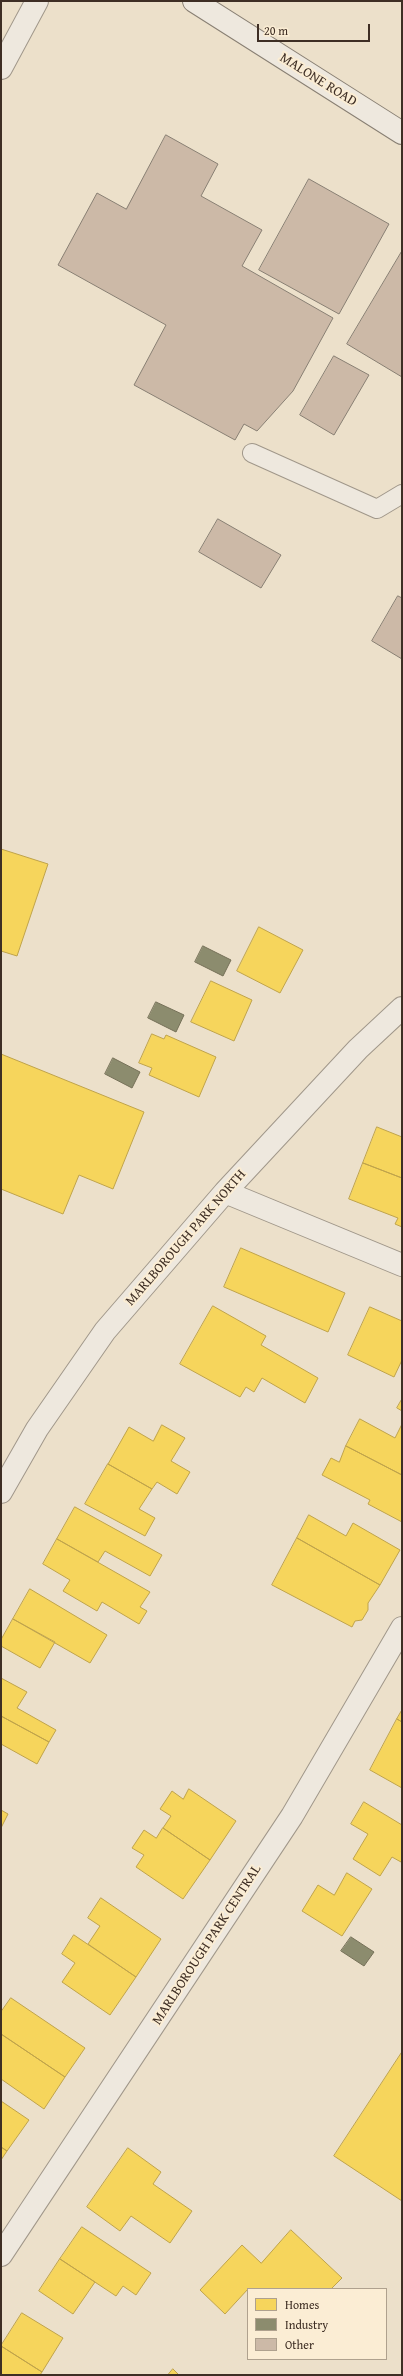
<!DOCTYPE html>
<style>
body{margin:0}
#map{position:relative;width:403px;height:2376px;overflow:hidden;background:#ece0ca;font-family:"Gentium Book Plus",serif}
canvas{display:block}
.frame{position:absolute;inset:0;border:2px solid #3e2e24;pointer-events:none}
.legend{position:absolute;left:247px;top:2288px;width:140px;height:72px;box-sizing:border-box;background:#fbedd4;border:1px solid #afa18e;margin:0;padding:5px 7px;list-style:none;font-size:12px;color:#3e2e24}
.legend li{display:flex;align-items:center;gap:8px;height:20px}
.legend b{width:20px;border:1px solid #afa18e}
.scale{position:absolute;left:257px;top:24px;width:113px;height:18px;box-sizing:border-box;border:2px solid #3e2e24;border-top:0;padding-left:5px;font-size:12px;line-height:14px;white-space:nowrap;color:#3e2e24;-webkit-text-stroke:3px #fbedd4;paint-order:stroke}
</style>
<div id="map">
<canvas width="403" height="2376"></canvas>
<div class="frame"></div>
<ul class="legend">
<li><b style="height:11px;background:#f6d55c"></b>Homes</li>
<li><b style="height:11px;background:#8c8c6e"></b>Industry</li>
<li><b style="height:11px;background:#ccb9a7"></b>Other</li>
</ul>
<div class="scale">20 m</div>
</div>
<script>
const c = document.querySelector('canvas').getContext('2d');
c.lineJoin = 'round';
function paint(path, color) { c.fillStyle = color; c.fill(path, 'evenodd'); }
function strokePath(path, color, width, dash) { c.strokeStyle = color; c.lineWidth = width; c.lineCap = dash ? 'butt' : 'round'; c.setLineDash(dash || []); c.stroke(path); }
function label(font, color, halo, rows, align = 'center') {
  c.font = font + ' "Gentium Book Plus",serif'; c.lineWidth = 4; c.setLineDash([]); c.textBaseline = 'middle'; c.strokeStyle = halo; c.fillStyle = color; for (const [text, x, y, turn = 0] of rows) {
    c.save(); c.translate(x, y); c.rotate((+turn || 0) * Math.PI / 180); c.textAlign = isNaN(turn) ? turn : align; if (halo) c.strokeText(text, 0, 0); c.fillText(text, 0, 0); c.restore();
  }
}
const homes = new Path2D(`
 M1 849 48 864 17 956 1 951Z
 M259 927 303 950 280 993 237 971Z
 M211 981 252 1000 234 1041 191 1022Z
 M152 1034 164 1039 166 1035 216 1057 199 1097 149 1075 152 1068 139 1063Z
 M1 1054 144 1112 113 1189 79 1175 63 1214 1 1189Z
 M377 1127 402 1137V1178L363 1163Z
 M363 1163 402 1178V1227L395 1224 398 1218 349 1199Z
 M241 1248 345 1293 328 1332 224 1287Z
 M213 1306 266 1336 261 1345 318 1378 305 1403 262 1378 254 1392 246 1387 240 1397 180 1364Z
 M370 1307 402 1321V1360L394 1377 348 1355Z
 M402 1399V1411L397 1408Z
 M360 1419 395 1438 402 1424V1475L346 1446Z
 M162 1425 185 1438 171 1461 190 1472 177 1494 157 1482 152 1489 108 1464 129 1427 153 1441Z
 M346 1446 402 1475V1522L368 1504 370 1500 322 1475 331 1458 339 1462Z
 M108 1464 152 1489 139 1509 155 1518 145 1536 85 1504Z
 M75 1507 162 1555 150 1576 105 1551 98 1562 57 1539Z
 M309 1515 346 1536 353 1523 400 1550 380 1585 297 1538Z
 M297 1538 380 1585 368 1603V1610L362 1620 355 1621 352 1627 272 1585Z
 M57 1539 150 1592 140 1607 147 1611 139 1624 102 1602 97 1611 63 1591 70 1580 43 1564Z
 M30 1589 107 1635 90 1663 13 1619Z
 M13 1619 55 1642 40 1668 1 1646V1640Z
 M1 1678 27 1692 17 1708 56 1730 49 1742 1 1716Z
 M402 1710V1722L397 1719Z
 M1 1716 49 1742 37 1764 1 1744Z
 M397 1719 402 1722V1788L370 1770Z
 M189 1789 236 1821 210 1860 163 1828 171 1816 160 1809 172 1791 183 1799Z
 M364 1802 402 1825V1860L401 1862 392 1857 380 1876 353 1859 368 1834 351 1824Z
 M1 1810 8 1814 1 1828Z
 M163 1828 210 1860 183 1899 136 1867 144 1855 132 1848 144 1830 156 1838Z
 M347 1873 372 1889 342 1936 302 1911 318 1885 334 1895Z
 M101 1898 161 1939 136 1977 88 1944 100 1926 88 1918Z
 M74 1935 136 1977 110 2015 62 1982 75 1963 62 1954Z
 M11 1998 85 2048 65 2077 1 2034V2012Z
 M1 2034 65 2077 44 2109 1 2079Z
 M402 2052V2201L334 2156Z
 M1 2101 29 2120 7 2151 1 2147Z
 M1 2147 7 2151 1 2160Z
 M128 2148 161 2172 153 2184 192 2211 170 2243 131 2216 120 2231 87 2207Z
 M82 2227 151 2273 136 2295 123 2286 116 2296 60 2259Z
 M291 2230 342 2278 331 2289H248L225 2314 200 2290 242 2245 261 2263Z
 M60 2259 95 2282 73 2314 39 2291Z
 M22 2313 63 2338 42 2372 1 2346Z
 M1 2346 42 2372 40 2375H1Z
 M173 2369 179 2375H168Z`);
paint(homes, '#f6d55c');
strokePath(homes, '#bfa34b', 1);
const industry = new Path2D(`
 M203 946 231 960 223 976 195 962Z
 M156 1002 184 1015 176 1032 148 1018Z
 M113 1058 140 1072 132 1088 105 1074Z
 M351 1937 374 1952 364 1966 341 1951Z`);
paint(industry, '#8c8c6e');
strokePath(industry, '#757058', 1);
const building = new Path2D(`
 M166 135 218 164 201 196 262 230 242 266 333 318 293 391 257 431 244 424 235 440 134 385 166 325 58 265 97 193 126 209Z
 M309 179 389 224 339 314 259 270Z
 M402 251V377L347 344Z
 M334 356 369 375 334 435 300 415Z
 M218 519 281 555 261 588 199 552Z
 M398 596 402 598V659L372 641Z`);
paint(building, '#ccb9a7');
strokePath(building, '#887f73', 1);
const lane = new Path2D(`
 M252 453 377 509 402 494`);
const street = new Path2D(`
 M1 68 37 1
 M225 1192 402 1265
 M1 1492 37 1429 105 1331 225 1192 358 1049 402 1008
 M1 2255 292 1816 402 1628`);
const secondary = new Path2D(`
 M194 1 402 133`);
strokePath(lane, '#a0978a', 20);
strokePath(street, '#a0978a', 24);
strokePath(secondary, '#887f73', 24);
strokePath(lane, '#eee8de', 18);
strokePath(street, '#eee8de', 22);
strokePath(secondary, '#eee8de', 22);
label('14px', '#3e2e24', '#fbedd4', [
 ["MALONE ROAD",318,80,32],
 ["MARLBOROUGH PARK NORTH",186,1238,-49],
 ["MARLBOROUGH PARK CENTRAL",207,1945,-57]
]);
</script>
